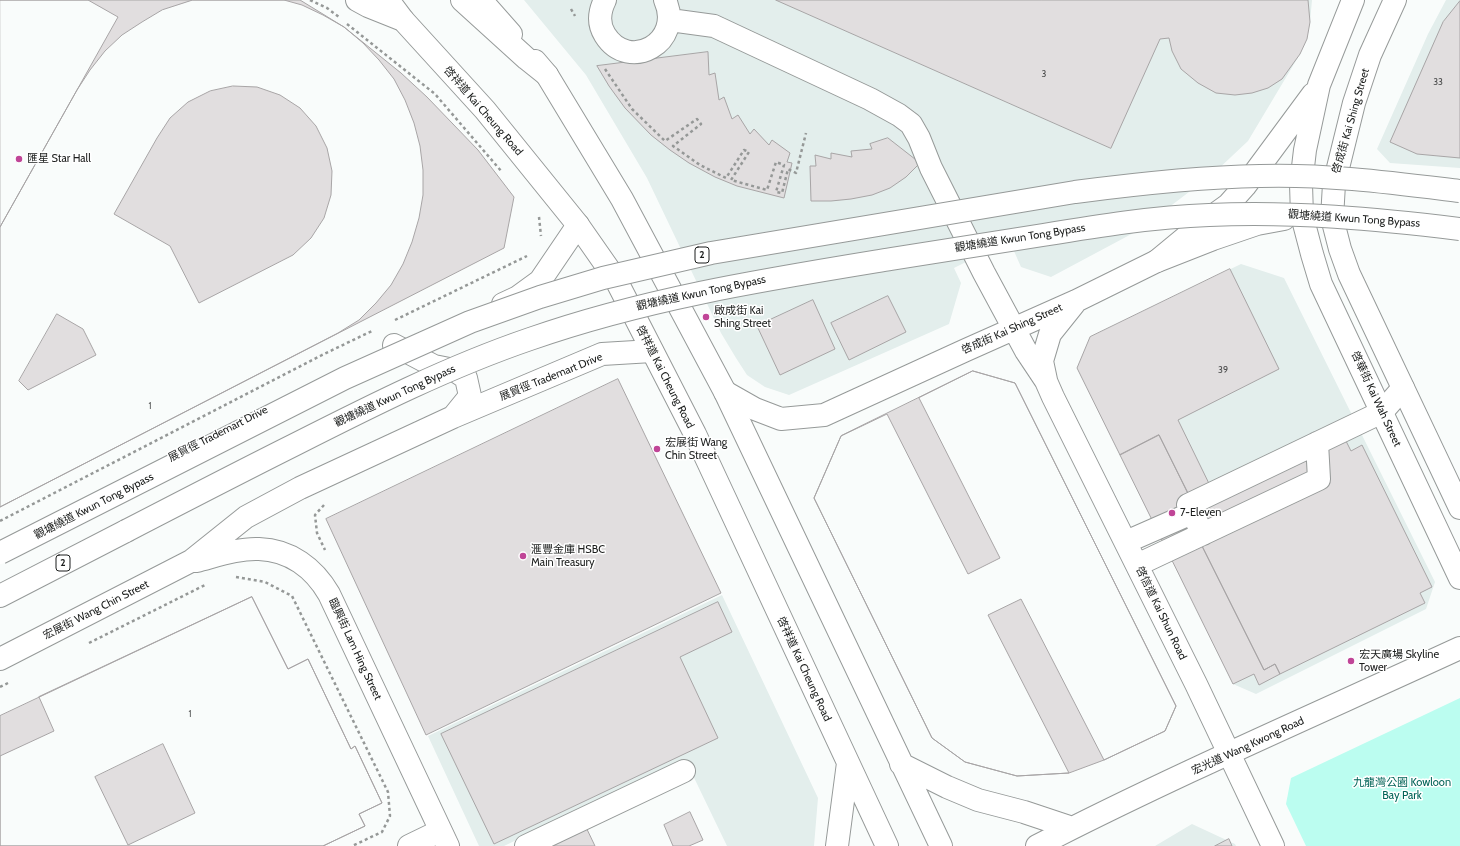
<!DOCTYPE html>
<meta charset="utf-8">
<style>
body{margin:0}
canvas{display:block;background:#f9fcfb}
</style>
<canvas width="1460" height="846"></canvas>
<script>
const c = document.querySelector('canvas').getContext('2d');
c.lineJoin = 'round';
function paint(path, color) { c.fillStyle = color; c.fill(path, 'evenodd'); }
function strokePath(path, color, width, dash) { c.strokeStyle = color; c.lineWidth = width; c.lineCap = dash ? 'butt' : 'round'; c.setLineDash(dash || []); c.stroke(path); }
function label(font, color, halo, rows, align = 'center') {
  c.font = font + ' Cabin,"Noto Sans TC",sans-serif'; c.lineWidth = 3; c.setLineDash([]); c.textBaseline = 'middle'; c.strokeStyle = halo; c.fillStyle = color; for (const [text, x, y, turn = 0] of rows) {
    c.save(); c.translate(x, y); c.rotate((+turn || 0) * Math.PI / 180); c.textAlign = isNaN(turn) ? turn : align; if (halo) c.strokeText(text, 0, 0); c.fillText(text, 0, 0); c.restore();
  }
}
paint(new Path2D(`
 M524 0H1312L1310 22 1307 39 1300 54 1248 141 1214 173 1139 230 1051 277 1021 267 1010 242 976 257 954 268 961 283 949 324 789 395 765 387 747 375 736 358 721 333 647 178 586 75Z
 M1446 0H1460V168L1390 163 1377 149 1428 34Z
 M1241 264 1284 278 1435 582 1426 609 1256 694 1233 684 1077 368 1090 337Z
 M722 595 818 798 814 846H727L685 759 504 846H479L428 736Z
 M1192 824 1235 844 1236 846H1155Z`), '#e3eeec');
paint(new Path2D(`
 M1460 698V846H1306L1286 804 1291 778Z`), '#bbfdf0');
const building = new Path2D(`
 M0 0H88L118 17 0 227Z
 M0 0H300L344 27 401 73 427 97 478 150 514 197 504 248 0 507Z
 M193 0H284L302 5 323 15 344 27 363 43 379 60 394 79 405 100 414 123 420 146 423 170V195L419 218 412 242 403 264 391 285 376 303 359 320 338 333 0 507V227L77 90 90 70 105 51 122 35 142 22 162 10ZM233 86 257 87 280 95 300 108 316 126 327 148 332 171 331 195 324 218 311 238 293 255 199 303 170 246 114 214 157 138 170 118 188 102 210 91ZM57 314 83 329 96 355 28 390 19 381Z
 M776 0H1308L1310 22 1307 39 1300 54 1282 79 1268 88 1252 93 1235 95 1216 93 1198 83 1181 69 1172 51 1169 38 1160 39 1111 148Z
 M1460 1V158L1417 154 1390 142 1443 22Z
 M708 52 709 75 715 73 719 100 724 97 732 119 738 115 750 134 754 129 769 145 772 140 790 153 787 162 792 163 784 198 737 186 715 177 689 163 670 150 651 135 625 108 609 86 597 66Z
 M888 138 920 163 906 177 890 188 872 195 851 199 831 201H811L810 166H816L815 155 831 159V153L852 157 851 151 872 149 870 144Z
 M1230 269 1279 369 1178 420 1218 502 1197 512 1159 435 1120 455 1077 368 1090 337Z
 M888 296 906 332 849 360 831 323Z
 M813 300 835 349 780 375 757 326Z
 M973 371 1015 383 1176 706 1165 731 1104 760 1069 773 1017 776 965 762 932 738 814 498 841 436Z
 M973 371 1015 383 1176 706 1165 731 1104 760 1021 599 988 615 1069 773 1017 776 965 762 932 738 814 498 841 436 887 414 968 574 1000 558 919 398Z
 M618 379 721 593 426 735 326 519Z
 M1159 435 1203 523 1193 528 1264 670 1275 664 1280 674 1259 685 1254 674 1233 684 1120 455Z
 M1345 439 1351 451 1362 445 1432 587 1420 593 1425 603 1280 674 1275 664 1264 670 1193 528 1197 512Z
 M252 597 288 669 308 659 351 749 355 746 382 803 359 814 365 826 323 846H0V756L54 731 39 697ZM163 744 195 813 128 845 95 777Z
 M252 597 288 669 308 659 351 749 355 746 382 803 359 814 365 826 323 846H0V716Z
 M718 602 732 632 680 657 718 738 494 844 441 734Z
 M690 812 703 840 689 846H673L664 825Z
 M584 823 595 846H536Z
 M1229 839 1232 846H1215Z`);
paint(building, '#e1dedf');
strokePath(building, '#a8a5a6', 1);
const minor = new Path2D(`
 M605 0C599 12 598 24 605 35 629 73 684 42 665 0
 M670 20 714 26 870 99 899 115 911 124 919 138 931 168 984 273 1026 351 1046 381 1053 397 1196 684 1273 846
 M503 304 518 297 540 281 578 225
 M394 345 434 366 454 370 466 378 470 396 453 417
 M1046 380 1042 361 1050 334 1074 304
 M725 392 755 409 781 419 824 415 966 350 1076 301 1157 261 1213 239 1257 224 1284 219
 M1203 534 1188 505 1382 412 1403 388
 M1126 542 1192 513
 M196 561C216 556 239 548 259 549 290 550 314 568 329 594L448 846
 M1137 565 1319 479 1317 443
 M0 659 191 561 246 517 300 488 453 417 602 354 652 351
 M409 846 440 831
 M526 846 684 771`);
const major = new Path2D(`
 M357 0 368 6 403 20 485 110 578 225 615 278 695 434 887 846
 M481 0 511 34
 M1353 0 1319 85 1305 150 1301 184 1302 216 1312 254 1321 284 1460 578
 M1395 0 1370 55 1354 103 1334 184 1332 218 1340 249 1349 274 1460 508
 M535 61 547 75 622 199 725 392 941 846
 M1157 261 1203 223 1228 205 1245 186 1313 94
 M901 764 947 787 978 800 1024 812 1072 828
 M837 846 848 763
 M1037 846C1175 775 1319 713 1460 648`);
const highway = new Path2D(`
 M388 0 403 20
 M462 0 527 59 547 75
 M0 596 126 531`);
strokePath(minor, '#969a99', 24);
strokePath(major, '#969a99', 24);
strokePath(highway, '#969a99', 24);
strokePath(new Path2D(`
 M310 0 327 8 339 17
 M571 9 575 16
 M347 24 435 94 502 172
 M605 69 632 109 665 141 697 119 701 124 673 146 700 165 726 178 744 150 749 152 731 180 767 190 776 162 784 165 776 192 782 193 788 169 796 173 806 133
 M539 217 541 236
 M395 320 527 256
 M324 505 315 515 317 533 325 550
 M0 521 322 355 374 330
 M236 577 265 582 292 596 388 792 390 816 382 832 352 846
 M89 643 205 585
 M0 687 8 683`), '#959897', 2.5, [3, 3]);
strokePath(minor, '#fff', 22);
strokePath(major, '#fff', 22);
strokePath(highway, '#fff', 22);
const highwayBridge = new Path2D(`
 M126 531C182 502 238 473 294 445 371 406 448 367 530 339 647 298 769 279 891 259 942 251 992 243 1043 235 1098 226 1153 217 1209 215 1293 211 1377 219 1460 229
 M0 553 345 378 470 322 540 297 603 278 711 253 1075 192C1136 184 1198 177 1260 176 1327 174 1394 183 1460 191`);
strokePath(highwayBridge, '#969a99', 24, []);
strokePath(highwayBridge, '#fff', 22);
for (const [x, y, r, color] of [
 [19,159,4,"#c04597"],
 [706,317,4,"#c04597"],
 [657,449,4,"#c04597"],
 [1172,513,4,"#c04597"],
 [523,556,4,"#c04597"],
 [1351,661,4,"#c04597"]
]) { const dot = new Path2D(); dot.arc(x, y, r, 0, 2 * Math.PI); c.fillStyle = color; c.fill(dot); strokePath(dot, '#fff', 1.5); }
label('9px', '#4c4d4d', null, [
 ["3",1044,74],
 ["33",1438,82],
 ["39",1223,370],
 ["1",150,406],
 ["1",190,714]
]);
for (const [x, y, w] of [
 [702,255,14],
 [63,563,14]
]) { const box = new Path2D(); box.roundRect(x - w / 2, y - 8, w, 16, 3); c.fillStyle = '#fff'; c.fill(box); strokePath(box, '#1b1d1c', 1); }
label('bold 10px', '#1b1d1c', null, [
 ["2",702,255],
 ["2",63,563]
]);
label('11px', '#1b1d1c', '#fff', [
 ["啓祥道 Kai Cheung Road",483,111,49],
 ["啓成街 Kai Shing Street",1351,121,-74],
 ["觀塘繞道 Kwun Tong Bypass",1354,219,4],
 ["觀塘繞道 Kwun Tong Bypass",1020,238,-9],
 ["觀塘繞道 Kwun Tong Bypass",701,293,-12],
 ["啓成街 Kai Shing Street",1012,329,-24],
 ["展貿徑 Trademart Drive",551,377,-22],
 ["啓祥道 Kai Cheung Road",665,377,63],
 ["觀塘繞道 Kwun Tong Bypass",395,396,-25],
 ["啓華街 Kai Wah Street",1376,399,65],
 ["展貿徑 Trademart Drive",218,434,-27],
 ["觀塘繞道 Kwun Tong Bypass",94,506,-27],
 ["宏展街 Wang Chin Street",96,610,-27],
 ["啓信道 Kai Shun Road",1161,613,64],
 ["臨興街 Lam Hing Street",355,649,65],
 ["啓祥道 Kai Cheung Road",804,669,65],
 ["宏光道 Wang Kwong Road",1248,746,-25]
]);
label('11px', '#1b1d1c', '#fff', [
 ["匯星 Star Hall",27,159],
 ["啟成街 Kai",714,311],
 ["Shing Street",714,324],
 ["宏展街 Wang",665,443],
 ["Chin Street",665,456],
 ["7-Eleven",1180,513],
 ["滙豐金庫 HSBC",531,550],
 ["Main Treasury",531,563],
 ["宏天廣場 Skyline",1359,655],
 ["Tower",1359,668]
], 'left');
label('11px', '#006357', '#fff', [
 ["九龍灣公園 Kowloon",1402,783],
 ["Bay Park",1402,796]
]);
</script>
